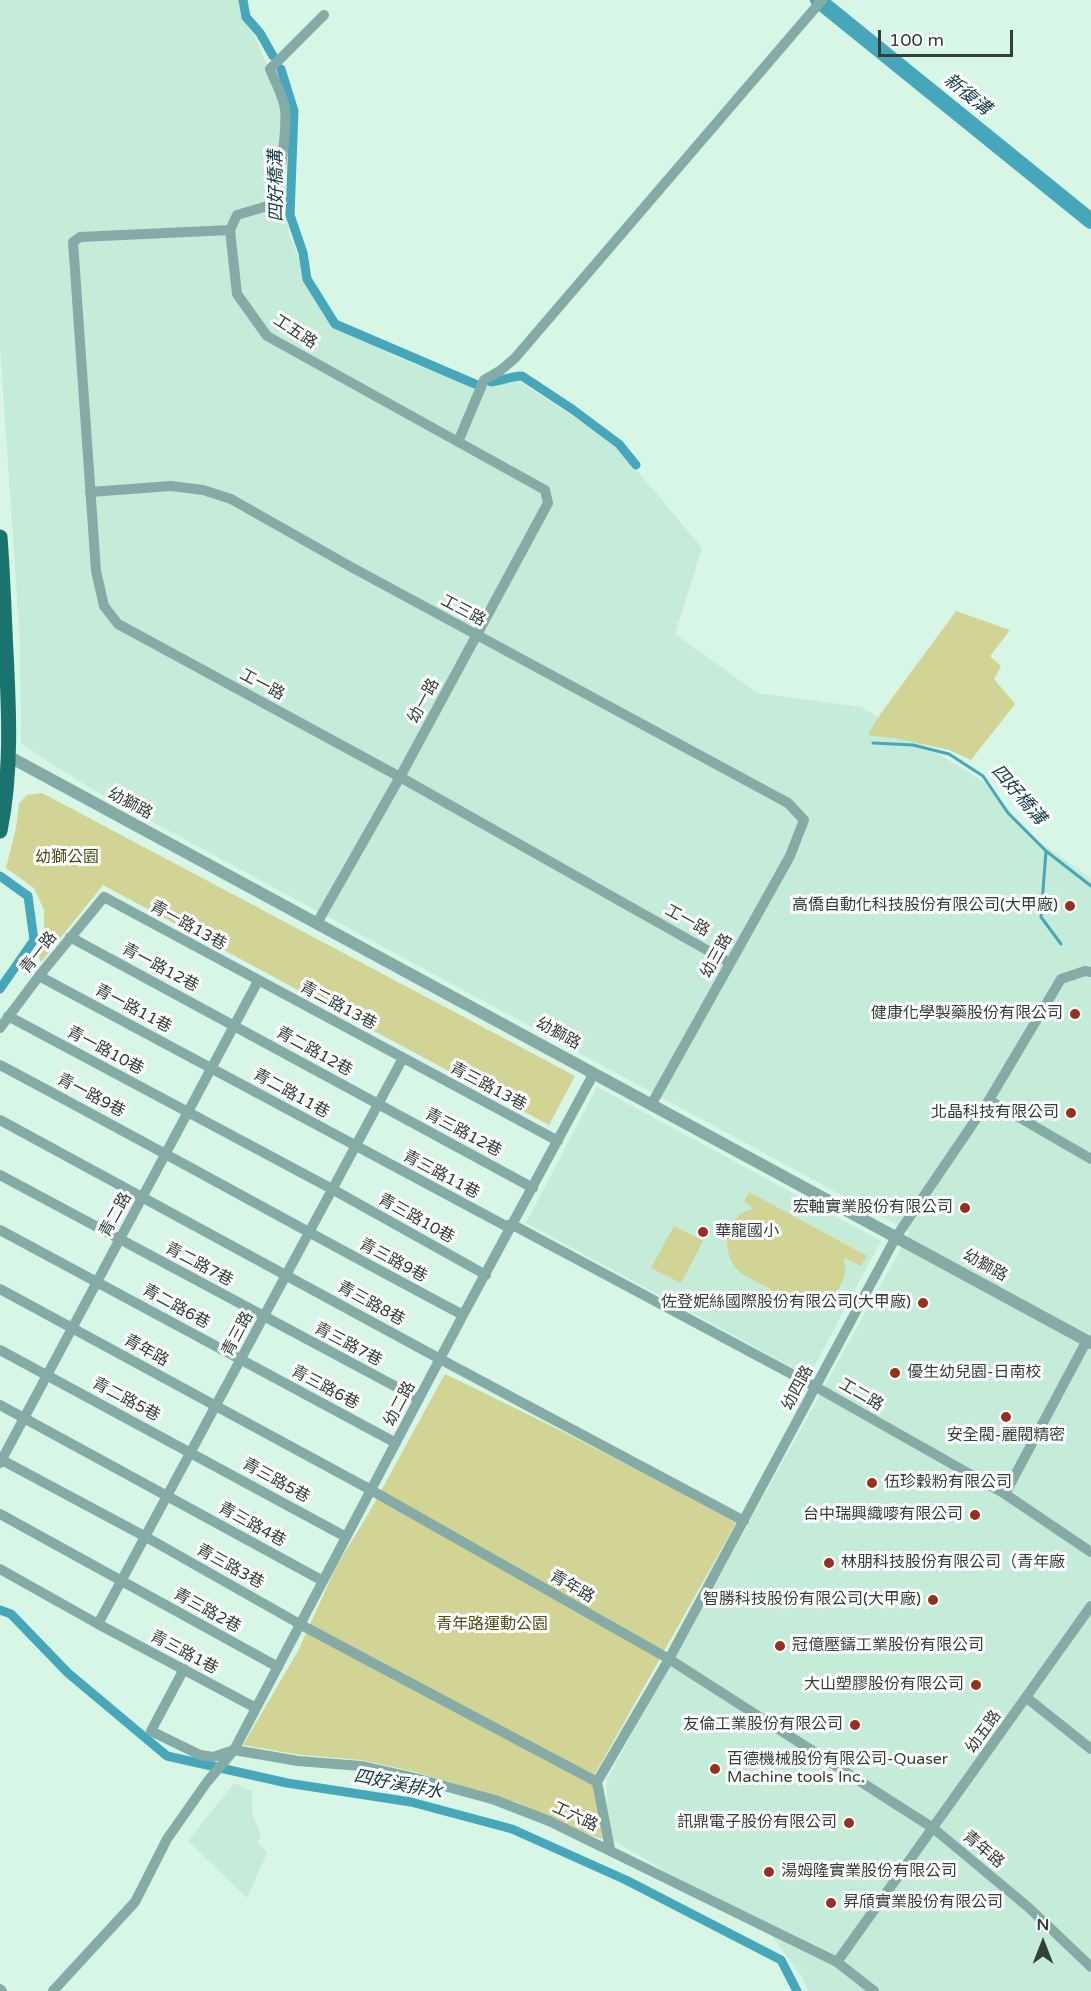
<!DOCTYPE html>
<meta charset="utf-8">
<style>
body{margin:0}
#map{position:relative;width:1091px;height:1991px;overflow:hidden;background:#d7f6e5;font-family:"Varela Round",sans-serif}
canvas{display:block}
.north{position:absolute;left:1013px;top:1913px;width:60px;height:60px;-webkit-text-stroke:4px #fff;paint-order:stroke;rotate:0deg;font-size:16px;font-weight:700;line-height:24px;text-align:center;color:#333f39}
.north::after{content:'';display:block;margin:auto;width:21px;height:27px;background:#333f39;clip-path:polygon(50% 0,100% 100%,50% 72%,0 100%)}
.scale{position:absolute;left:878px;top:30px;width:135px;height:27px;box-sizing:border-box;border:3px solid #333f39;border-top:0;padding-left:8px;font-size:18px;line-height:21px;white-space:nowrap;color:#333f39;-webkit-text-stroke:4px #fff;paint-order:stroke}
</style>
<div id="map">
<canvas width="1091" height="1991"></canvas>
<div class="north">N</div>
<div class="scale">100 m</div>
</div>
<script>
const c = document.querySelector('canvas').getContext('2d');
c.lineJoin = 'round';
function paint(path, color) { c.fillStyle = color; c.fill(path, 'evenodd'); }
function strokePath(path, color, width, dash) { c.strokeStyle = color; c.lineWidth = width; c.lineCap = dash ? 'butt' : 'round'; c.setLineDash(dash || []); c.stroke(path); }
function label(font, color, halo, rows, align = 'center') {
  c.font = font + ' "Varela Round","Noto Sans TC",sans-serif'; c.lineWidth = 6; c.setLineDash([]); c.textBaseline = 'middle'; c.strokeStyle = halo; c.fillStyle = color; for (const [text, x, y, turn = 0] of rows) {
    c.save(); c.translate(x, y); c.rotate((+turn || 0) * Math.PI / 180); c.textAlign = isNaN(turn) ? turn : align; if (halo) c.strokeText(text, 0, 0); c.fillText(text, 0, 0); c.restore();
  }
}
paint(new Path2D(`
 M0 0H239L279 93 288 232 323 316 396 357 474 387 511 376 615 444 702 548 675 634 757 693 861 707 983 781 1035 838 1091 879V1991H808L803 1979 770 1933 606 1836 607 1779 910 1232 92 789 21 744 20 641 0 345Z
 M597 1087 881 1241 809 1376 526 1223Z
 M234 1783 252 1791V1812L261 1837 257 1842 267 1853 247 1898 188 1841Z`), '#c5ecd8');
paint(new Path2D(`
 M956 611 1010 630 990 656 1001 666 994 679 1015 704 971 760 949 750 899 739 868 735 879 716Z
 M42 793 575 1076 549 1125 103 885 41 962 38 955 44 935V910L34 888 6 868 16 828 19 803 27 795Z
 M749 1192 867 1256 861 1266 844 1258C844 1262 846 1267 845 1271 843 1294 819 1309 798 1303 788 1301 778 1293 769 1288 760 1283 749 1279 741 1273 723 1258 721 1227 742 1213 745 1211 751 1210 754 1208L744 1202Z
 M674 1226 703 1241 681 1283 651 1268Z
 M445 1374C543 1421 640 1470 736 1523L595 1774 602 1839 558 1823 519 1803 416 1772 361 1760 301 1755 243 1745 298 1651 337 1565 370 1511Z`), '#d1d494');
strokePath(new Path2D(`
 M873 743 913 745 949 754 983 776 1008 813 1046 851 1091 886
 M1046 851 1041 917 1061 944`), '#46a6ba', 3);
strokePath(new Path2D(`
 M243 0 246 17 260 33 273 56
 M281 69 294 111 290 215 303 253 307 279 335 324 475 384
 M491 382C502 381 511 376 522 376L572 409 619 444 636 465
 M0 876 28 896 34 940 0 989
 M0 1610 11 1614 68 1673 167 1756 287 1783 411 1802 512 1829 626 1880 781 1960 797 1991`), '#46a6ba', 9);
strokePath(new Path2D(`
 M818 0 1091 221`), '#46a6ba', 16);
strokePath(new Path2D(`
 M230 230 237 215 271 205C280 187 287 129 285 109 283 95 275 82 270 69L324 15
 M458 442 484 380 501 370 515 358 822 0
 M90 492 171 486 203 490 231 499 353 568 788 803 804 820 790 856 651 1105
 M317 923 400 777 548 503 545 490 267 336 237 294 230 230 80 237 73 242 96 571 104 606 118 624 400 777 730 963
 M70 937 533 1188
 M39 976 504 1225H513L816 1387 1005 1494 1091 1552
 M8 1016 332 1189 486 1275
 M0 1028 39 976 104 897 558 1141
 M0 1065C155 1147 308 1233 463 1315
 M989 1100 1091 1159
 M0 1120 440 1359 744 1521
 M0 1175 419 1399
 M0 1230 396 1443
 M0 1289 371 1490 669 1659 933 1828 1028 1907 1091 1967
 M0 1350 346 1537
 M0 1405 323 1581
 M0 1459 146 1537 305 1627 597 1782
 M0 1463 258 981
 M1005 1494 1087 1340
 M0 1514 278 1667
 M0 1569 98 1624 256 1708
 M98 1624 403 1058
 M184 1669 151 1731 200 1755 213 1757 234 1750 298 1761 361 1766 419 1779 495 1800 549 1821 837 1962 874 1991
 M1027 1698 1091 1749
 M610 1849 597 1782 669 1659 896 1237 989 1100 1061 979 1085 971 1091 972
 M837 1962 1091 1606
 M0 1989 2 1991
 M53 1991 135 1902 167 1839 207 1782 234 1750 463 1315 594 1073`), '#85aba7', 10);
strokePath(new Path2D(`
 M8 756 1091 1343`), '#85aba7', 12);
strokePath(new Path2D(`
 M0 537C3 575 4 613 6 652 9 711 12 772 0 831`), '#1b736d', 15);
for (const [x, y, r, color] of [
 [1070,906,6,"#992f1d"],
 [1075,1014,6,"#992f1d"],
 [1071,1113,6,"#992f1d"],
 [965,1208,6,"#992f1d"],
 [703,1232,6,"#992f1d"],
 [923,1303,6,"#992f1d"],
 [895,1373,6,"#992f1d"],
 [1006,1417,6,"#992f1d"],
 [872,1483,6,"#992f1d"],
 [975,1515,6,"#992f1d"],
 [829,1563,6,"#992f1d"],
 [933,1600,6,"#992f1d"],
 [780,1646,6,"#992f1d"],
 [976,1685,6,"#992f1d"],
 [855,1725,6,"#992f1d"],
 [715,1769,6,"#992f1d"],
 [849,1823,6,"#992f1d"],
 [769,1872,6,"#992f1d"],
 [831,1903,6,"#992f1d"]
]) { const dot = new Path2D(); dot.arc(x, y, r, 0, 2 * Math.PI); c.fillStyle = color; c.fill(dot); strokePath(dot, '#fff', 2); }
label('16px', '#333f39', '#fff', [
 ["工五路",295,332,33],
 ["工三路",463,611,28],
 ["工一路",262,685,28],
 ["幼一路",424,701,-62],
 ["幼獅路",130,804,28],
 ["工一路",687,921,29],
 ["青一路13巷",188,926,29],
 ["青一路",39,953,-52],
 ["幼三路",717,956,-61],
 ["青一路12巷",160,968,28],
 ["青二路13巷",338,1006,28],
 ["青一路11巷",133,1009,28],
 ["幼獅路",558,1034,29],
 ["青一路10巷",105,1051,28],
 ["青二路12巷",314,1052,29],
 ["青三路13巷",488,1087,28],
 ["青二路11巷",291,1094,29],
 ["青一路9巷",91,1096,28],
 ["青三路12巷",463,1133,28],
 ["青三路11巷",441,1175,28],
 ["青二路",116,1215,-61],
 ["青三路10巷",416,1219,29],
 ["青三路9巷",393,1261,28],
 ["青二路7巷",199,1265,28],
 ["幼獅路",985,1266,29],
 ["青三路8巷",371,1304,29],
 ["青二路6巷",176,1307,29],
 ["青三路",238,1334,-62],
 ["青三路7巷",348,1345,28],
 ["青年路",146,1351,29],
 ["青三路6巷",325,1388,28],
 ["幼四路",798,1388,-62],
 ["工二路",861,1395,30],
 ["青二路5巷",126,1400,28],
 ["幼二路",400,1404,-62],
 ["青三路5巷",276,1481,29],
 ["青三路4巷",252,1525,29],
 ["青三路3巷",230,1567,29],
 ["青年路",572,1587,30],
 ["青三路2巷",207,1611,29],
 ["青三路1巷",184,1653,28],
 ["幼五路",984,1732,-54],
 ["工六路",575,1817,25],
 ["青年路",983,1850,40]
]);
label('16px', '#4c4d17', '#fff', [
 ["幼獅公園",67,858],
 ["青年路運動公園",492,1625]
]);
label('16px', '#333f39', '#fff', [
 ["高僑自動化科技股份有限公司(大甲廠)",1058,906],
 ["健康化學製藥股份有限公司",1063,1014],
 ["北晶科技有限公司",1059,1113],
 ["宏軸實業股份有限公司",953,1208],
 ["華龍國小",715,1232,"left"],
 ["佐登妮絲國際股份有限公司(大甲廠)",911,1303],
 ["優生幼兒園-日南校",907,1373,"left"],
 ["安全閥-麗閥精密",1006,1436,"center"],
 ["伍珍穀粉有限公司",884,1483,"left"],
 ["台中瑞興織嘜有限公司",963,1515],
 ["林朋科技股份有限公司（青年廠",841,1563,"left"],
 ["智勝科技股份有限公司(大甲廠)",921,1600],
 ["冠億壓鑄工業股份有限公司",792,1646,"left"],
 ["大山塑膠股份有限公司",964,1685],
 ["友倫工業股份有限公司",843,1725],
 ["百德機械股份有限公司-Quaser",727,1760,"left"],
 ["Machine tools Inc.",727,1778,"left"],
 ["訊鼎電子股份有限公司",837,1823],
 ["湯姆隆實業股份有限公司",781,1872,"left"],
 ["昇頎實業股份有限公司",843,1903,"left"]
], 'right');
label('italic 18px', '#123d47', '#fff', [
 ["新復溝",967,95,39],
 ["四好橋溝",277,186,-91],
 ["四好橋溝",1018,795,49],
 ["四好溪排水",398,1785,11]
]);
</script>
